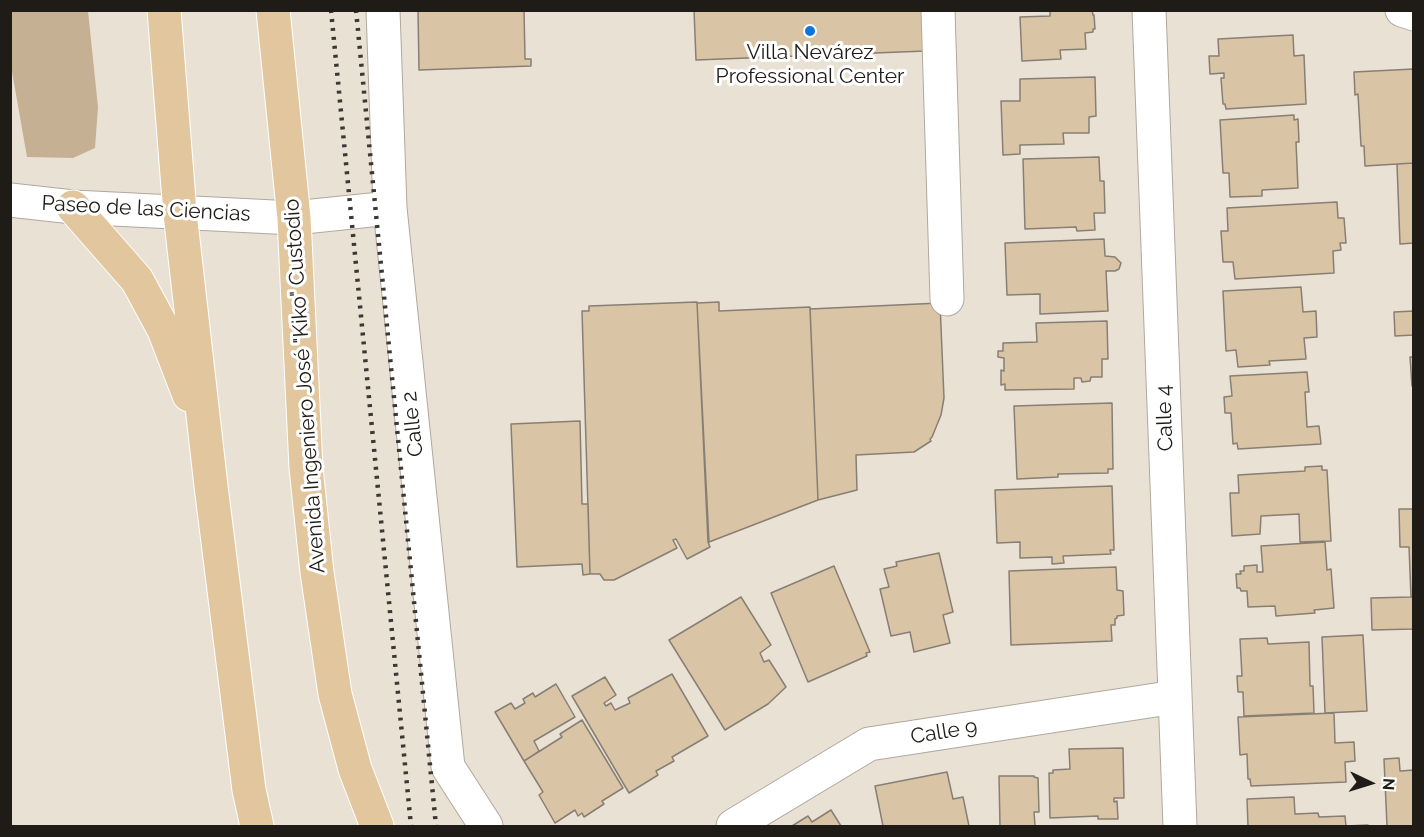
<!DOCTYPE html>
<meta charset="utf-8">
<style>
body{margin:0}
#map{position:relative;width:1424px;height:837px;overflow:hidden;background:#eae1d5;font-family:Raleway,sans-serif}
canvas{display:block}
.frame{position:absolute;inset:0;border:12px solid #1f1c18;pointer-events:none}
.north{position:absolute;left:1340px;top:753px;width:60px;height:60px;-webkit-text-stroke:4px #fff;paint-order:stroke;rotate:94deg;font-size:16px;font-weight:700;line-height:24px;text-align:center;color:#1f1c18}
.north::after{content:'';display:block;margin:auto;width:21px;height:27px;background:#1f1c18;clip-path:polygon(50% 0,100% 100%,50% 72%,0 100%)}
</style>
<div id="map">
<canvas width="1424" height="837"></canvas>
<div class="frame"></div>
<div class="north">N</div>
</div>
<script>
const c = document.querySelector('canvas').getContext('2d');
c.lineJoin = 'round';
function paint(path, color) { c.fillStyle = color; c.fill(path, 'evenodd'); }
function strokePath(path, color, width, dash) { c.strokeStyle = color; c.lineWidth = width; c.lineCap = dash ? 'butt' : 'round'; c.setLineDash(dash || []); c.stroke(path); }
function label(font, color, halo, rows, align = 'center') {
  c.font = font + ' Raleway,sans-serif'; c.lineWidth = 6; c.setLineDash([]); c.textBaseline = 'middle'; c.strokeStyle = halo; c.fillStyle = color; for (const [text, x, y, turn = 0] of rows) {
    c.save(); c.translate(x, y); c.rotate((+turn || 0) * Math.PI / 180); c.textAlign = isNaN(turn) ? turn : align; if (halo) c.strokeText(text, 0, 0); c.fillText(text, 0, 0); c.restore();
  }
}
paint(new Path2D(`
 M10 11H88L98 107 95 148 73 158 27 157 11 66Z`), '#c6b093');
const building = new Path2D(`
 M418 10H524L525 59H531V66L419 70Z
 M694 10H924L926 51 696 60Z
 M1050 10H1092L1093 15H1094L1095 29H1093V32L1085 33 1086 49 1060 50 1061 59 1022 61 1020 17 1050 16Z
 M1293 35 1294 56 1304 55 1306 104 1226 109 1225 104H1223L1221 78H1224V73L1210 74 1209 56H1219L1218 39Z
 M1414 69V163L1365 166 1364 146H1361L1358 94 1355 95 1354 72Z
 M1095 77 1096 116 1089 117V133H1063L1064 144 1020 145V154L1003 155 1001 101H1020V79Z
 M1294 115V120L1298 119 1299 142H1296L1298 188 1262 190V196L1230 197 1229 173H1223L1220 120Z
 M1099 157 1100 181H1104L1105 213H1094L1095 230 1077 231 1076 227 1025 229 1023 159Z
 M1414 163V243L1400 244 1397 164Z
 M1337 202 1338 218H1344L1346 243H1340L1341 250 1333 251 1334 273 1235 279 1233 262H1223L1221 231H1228L1227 208Z
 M1104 239 1105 256 1115 257 1121 263 1119 269 1115 271H1106L1108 311 1040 314V294L1007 295 1005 243Z
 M1301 287 1303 312 1316 311 1317 337 1304 338 1306 359 1269 361 1270 365 1238 367 1236 350 1226 351 1223 291Z
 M697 302 708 542 710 547 687 559 676 539 673 540 677 548 614 580H604L600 574H590L582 311H589V306Z
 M719 302V311L810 307 818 500 709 542 697 303Z
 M940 303 944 398 941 415 932 437 930 439 931 441 914 452 856 455 857 490 818 500 810 309Z
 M1414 311V335L1395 336 1394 312Z
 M1107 321 1108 359H1102V377H1091L1090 381 1082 382 1081 378H1074V389L1005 390V384L1001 385V370L1004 371V358L998 357V351H1003V343L1037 342 1036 323Z
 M1410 357H1414V385L1412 386Z
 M1307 372 1309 392H1305L1307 427 1319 426 1321 444 1238 449 1237 443 1233 444 1231 413H1225L1224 397 1232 396 1230 376Z
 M1112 403 1113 469H1108V473L1058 474V477L1017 479 1014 406Z
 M580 421 582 504H588L590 574 583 575 582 564 517 567 511 424Z
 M1322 466V470H1327L1331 541 1300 542 1299 514 1261 516 1260 534 1232 536 1230 493H1239L1238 475 1305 471V467Z
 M1112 486 1114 550H1110L1111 554 1063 556 1064 563 1052 564V557L1020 558V542L997 543 995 490Z
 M1399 509H1414V597H1411L1409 547H1400Z
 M1325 542 1327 570 1331 569 1334 608 1314 610 1315 613 1276 616 1275 606 1248 607 1247 591H1241L1240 588H1237L1236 574H1241L1240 571H1244V566L1257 565V572H1263L1261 546Z
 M939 553 953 612 943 615 950 643 914 652 910 632 891 636 880 589 889 587 884 569 897 566 896 562Z
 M834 566 870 652 866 653 867 656 808 682 771 593Z
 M1116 567 1117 590 1123 591 1124 615 1117 616V618L1115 619V625H1111L1112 641 1011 645 1009 571Z
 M741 597 771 645 760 653 764 662 769 660 786 687 768 704 725 730 669 640Z
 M1411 597H1414V629L1372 630 1371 598Z
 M1363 635 1367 711 1325 713 1322 637Z
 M1267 638 1268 644 1309 642 1310 686H1313L1314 713 1244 716 1243 692H1238L1237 676H1242L1240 639Z
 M672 674 708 736 672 757 674 761 656 771 658 775 629 793 572 696 605 677 616 695 604 703 606 706 611 703 615 710 630 703 628 698Z
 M556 684 575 717 534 741 539 751 524 761 495 712 511 703 515 709 525 703 523 699 533 693 535 697Z
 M1334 713 1335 743 1354 742 1355 761 1345 762 1346 782 1251 786 1250 779H1248L1247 754 1240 755 1238 717Z
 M582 720 623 788 602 801 604 804 584 817 582 813 578 816 575 810 555 823 539 795 543 792 524 761 562 737 560 734Z
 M1123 748 1124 798H1114V802L1117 801 1118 819H1098V816L1050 818 1049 773H1053V770L1070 769 1069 749Z
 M1399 758 1400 771 1414 770V826H1387L1384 759Z
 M947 772 953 799 963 797 969 826H883L875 786Z
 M999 776H1034V777L1038 778 1039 812H1034L1035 826H1000Z
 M1294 797 1295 814 1318 813 1319 817 1345 816 1346 826 1368 825V826H1248L1247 799Z
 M831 810 841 826H792L808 816 812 822Z`);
paint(building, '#dac4a6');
strokePath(building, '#877f74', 1.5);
const minor = new Path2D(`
 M383 10 390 208 448 767 486 826
 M938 10 947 299
 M1149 10 1180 826
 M1402 10 1414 14
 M10 200 73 207 294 218 390 208
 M733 826 869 744 1175 697`);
const major = new Path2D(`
 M164 10 180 213 211 486 249 790 257 826
 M273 10 294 218 306 468 317 572 335 694 355 769 377 826
 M73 207 137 280 164 330 189 395`);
strokePath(minor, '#b1a89d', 35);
strokePath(major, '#fff', 35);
strokePath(minor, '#fff', 33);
strokePath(major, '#e2c79e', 33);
strokePath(new Path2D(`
 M331 10 411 826
 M356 10 436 826`), '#3b3732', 4.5, [3, 6]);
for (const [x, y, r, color] of [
 [810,31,6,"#1174dc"]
]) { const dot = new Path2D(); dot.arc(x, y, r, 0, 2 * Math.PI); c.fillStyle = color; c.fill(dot); strokePath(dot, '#fff', 2); }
label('21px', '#1f1c18', '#fff', [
 ["Villa Nevárez",810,53],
 ["Professional Center",810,77]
]);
label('21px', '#1f1c18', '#fff', [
 ["Paseo de las Ciencias",146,209,3],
 ["Avenida Ingeniero José \"Kiko\" Custodio",305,386,-94],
 ["Calle 4",1165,418,-92],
 ["Calle 2",413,424,-96],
 ["Calle 9",944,732,-9]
]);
</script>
